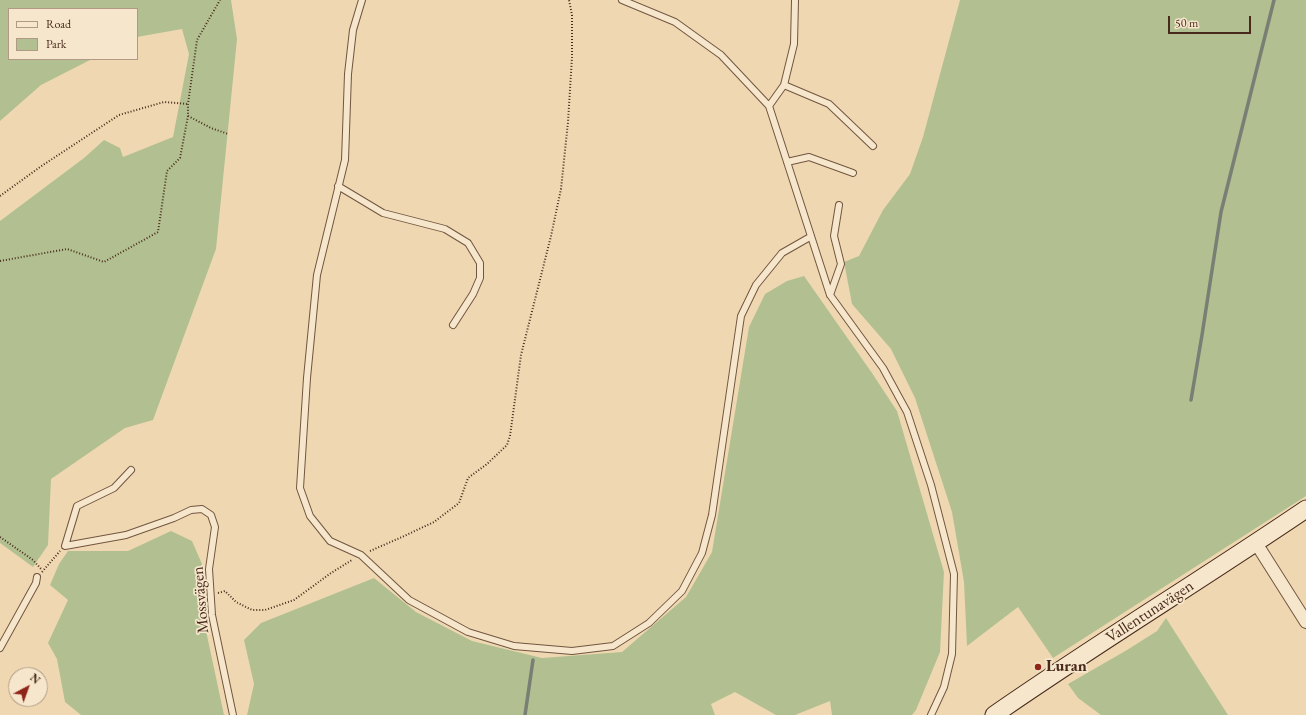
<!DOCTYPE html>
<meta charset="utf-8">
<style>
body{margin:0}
#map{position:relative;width:1306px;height:715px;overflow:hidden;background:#efd8b1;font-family:"EB Garamond",serif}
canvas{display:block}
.legend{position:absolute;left:8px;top:8px;width:130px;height:52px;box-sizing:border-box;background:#f5e6cc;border:1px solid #b09a85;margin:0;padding:5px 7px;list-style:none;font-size:12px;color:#48291b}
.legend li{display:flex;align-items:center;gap:8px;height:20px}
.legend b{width:20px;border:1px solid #b09a85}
.north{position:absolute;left:8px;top:667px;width:40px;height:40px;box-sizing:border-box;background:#f5e6cc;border:1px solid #b09a85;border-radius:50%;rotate:41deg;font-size:11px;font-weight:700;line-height:16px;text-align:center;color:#48291b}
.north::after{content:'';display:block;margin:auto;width:14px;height:18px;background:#8f2418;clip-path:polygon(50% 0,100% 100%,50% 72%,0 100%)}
.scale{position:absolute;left:1168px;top:16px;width:83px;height:18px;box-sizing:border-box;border:2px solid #48291b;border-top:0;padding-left:5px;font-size:12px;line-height:14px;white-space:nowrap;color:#48291b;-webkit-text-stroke:3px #f5e6cc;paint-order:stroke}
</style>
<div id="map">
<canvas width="1306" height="715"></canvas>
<ul class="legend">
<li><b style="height:5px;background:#f5e6cc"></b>Road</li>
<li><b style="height:11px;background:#b2c091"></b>Park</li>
</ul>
<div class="north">N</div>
<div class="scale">50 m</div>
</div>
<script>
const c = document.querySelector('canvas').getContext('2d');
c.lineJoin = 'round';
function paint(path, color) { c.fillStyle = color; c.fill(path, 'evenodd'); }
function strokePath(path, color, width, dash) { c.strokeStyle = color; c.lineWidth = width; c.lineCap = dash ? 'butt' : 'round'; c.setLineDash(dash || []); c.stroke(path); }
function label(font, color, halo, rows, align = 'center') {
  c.font = font + ' "EB Garamond",serif'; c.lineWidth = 3.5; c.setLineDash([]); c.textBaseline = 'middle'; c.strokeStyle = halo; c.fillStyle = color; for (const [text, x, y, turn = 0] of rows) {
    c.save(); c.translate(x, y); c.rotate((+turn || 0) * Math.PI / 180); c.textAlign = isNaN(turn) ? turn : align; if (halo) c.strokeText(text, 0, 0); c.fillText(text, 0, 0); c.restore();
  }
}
paint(new Path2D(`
 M0 0H231L237 39 216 249 153 420 125 428 51 479 48 545 33 567 0 543V221L84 158 104 140 120 148 123 157 173 137 189 54 182 29 137 37V9H9V59H92L41 85 0 121Z
 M960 0H1306V496L1053 658 1018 607 967 646 964 582 952 512 915 398 891 349 852 304 844 262 859 256 883 210 910 174 923 137Z
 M804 276 872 373 897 411 944 572 940 652 916 710 912 715H832L830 701 795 715H776L735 692 711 704 715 715H247L254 684 244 640 261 623 374 578 416 612 472 641 542 658 622 652 686 597 712 552 749 327 765 294 787 281Z
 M171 531 192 541 202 564V612L224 715H81L65 702 57 659 48 643 68 600 50 585 59 564 68 551H128Z
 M1166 618 1228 715H1101L1078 698 1068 684 1127 650 1157 631Z`), '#b2c091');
strokePath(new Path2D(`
 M1191 400 1202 335 1221 212 1274 0
 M525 715 533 660`), '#797f74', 3.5);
const service = new Path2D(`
 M362 0 353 30 348 74 345 160 317 275 307 378 300 488 310 516 330 541 361 555 409 600 468 632 514 646 572 651 613 646 649 623 682 591 702 553 712 515 741 316 756 285 782 253 810 237
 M622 0 675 22 721 55 769 106 830 295 883 368 907 412 931 485 954 574 952 654 944 687 931 715
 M784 85 829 104 873 146
 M769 106 784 85 794 44 795 0
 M787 162 809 157 853 173
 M338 186 383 213 445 229 468 243 480 263V278L473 294 453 325
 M830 295 841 264 834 236 839 205
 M131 470 114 488 77 506 65 546 126 535 174 518 191 510 202 509 211 515 215 527 209 569 212 615 233 715
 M0 648 36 583 37 577`);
const minor = new Path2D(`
 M1256 543 1306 622`);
const secondary = new Path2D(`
 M994 715C1096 644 1203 579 1306 509`);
strokePath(service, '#725540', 8);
strokePath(minor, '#725540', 14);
strokePath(secondary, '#48291b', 19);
strokePath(new Path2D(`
 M188 116 211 128 228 134
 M0 196 40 167 119 115 164 102 188 104
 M0 261 67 249 104 262 158 232 167 171 180 158 188 116V104L197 40 220 0
 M0 537 33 560 42 570
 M370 551 402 537 434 522 459 503 468 478 487 464 507 445 510 436 521 355 551 236 561 189 568 122 572 57V15L569 0
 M42 572 60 551
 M218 593 225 591 236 602 252 610H265L294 600 331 573 352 560`), '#48291b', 2, [1, 2]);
strokePath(service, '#f5e6cc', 6);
strokePath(minor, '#f5e6cc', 12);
strokePath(secondary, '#f5e6cc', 17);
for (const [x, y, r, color] of [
 [1038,667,4,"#8f2418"]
]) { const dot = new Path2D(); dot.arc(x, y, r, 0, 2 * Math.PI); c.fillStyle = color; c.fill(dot); strokePath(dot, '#f5e6cc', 1.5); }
label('16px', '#48291b', '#f5e6cc', [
 ["Mossvägen",201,600,-95],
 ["Vallentunavägen",1150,612,-33]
]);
label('bold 16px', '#48291b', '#f5e6cc', [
 ["Luran",1046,667]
], 'left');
</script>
